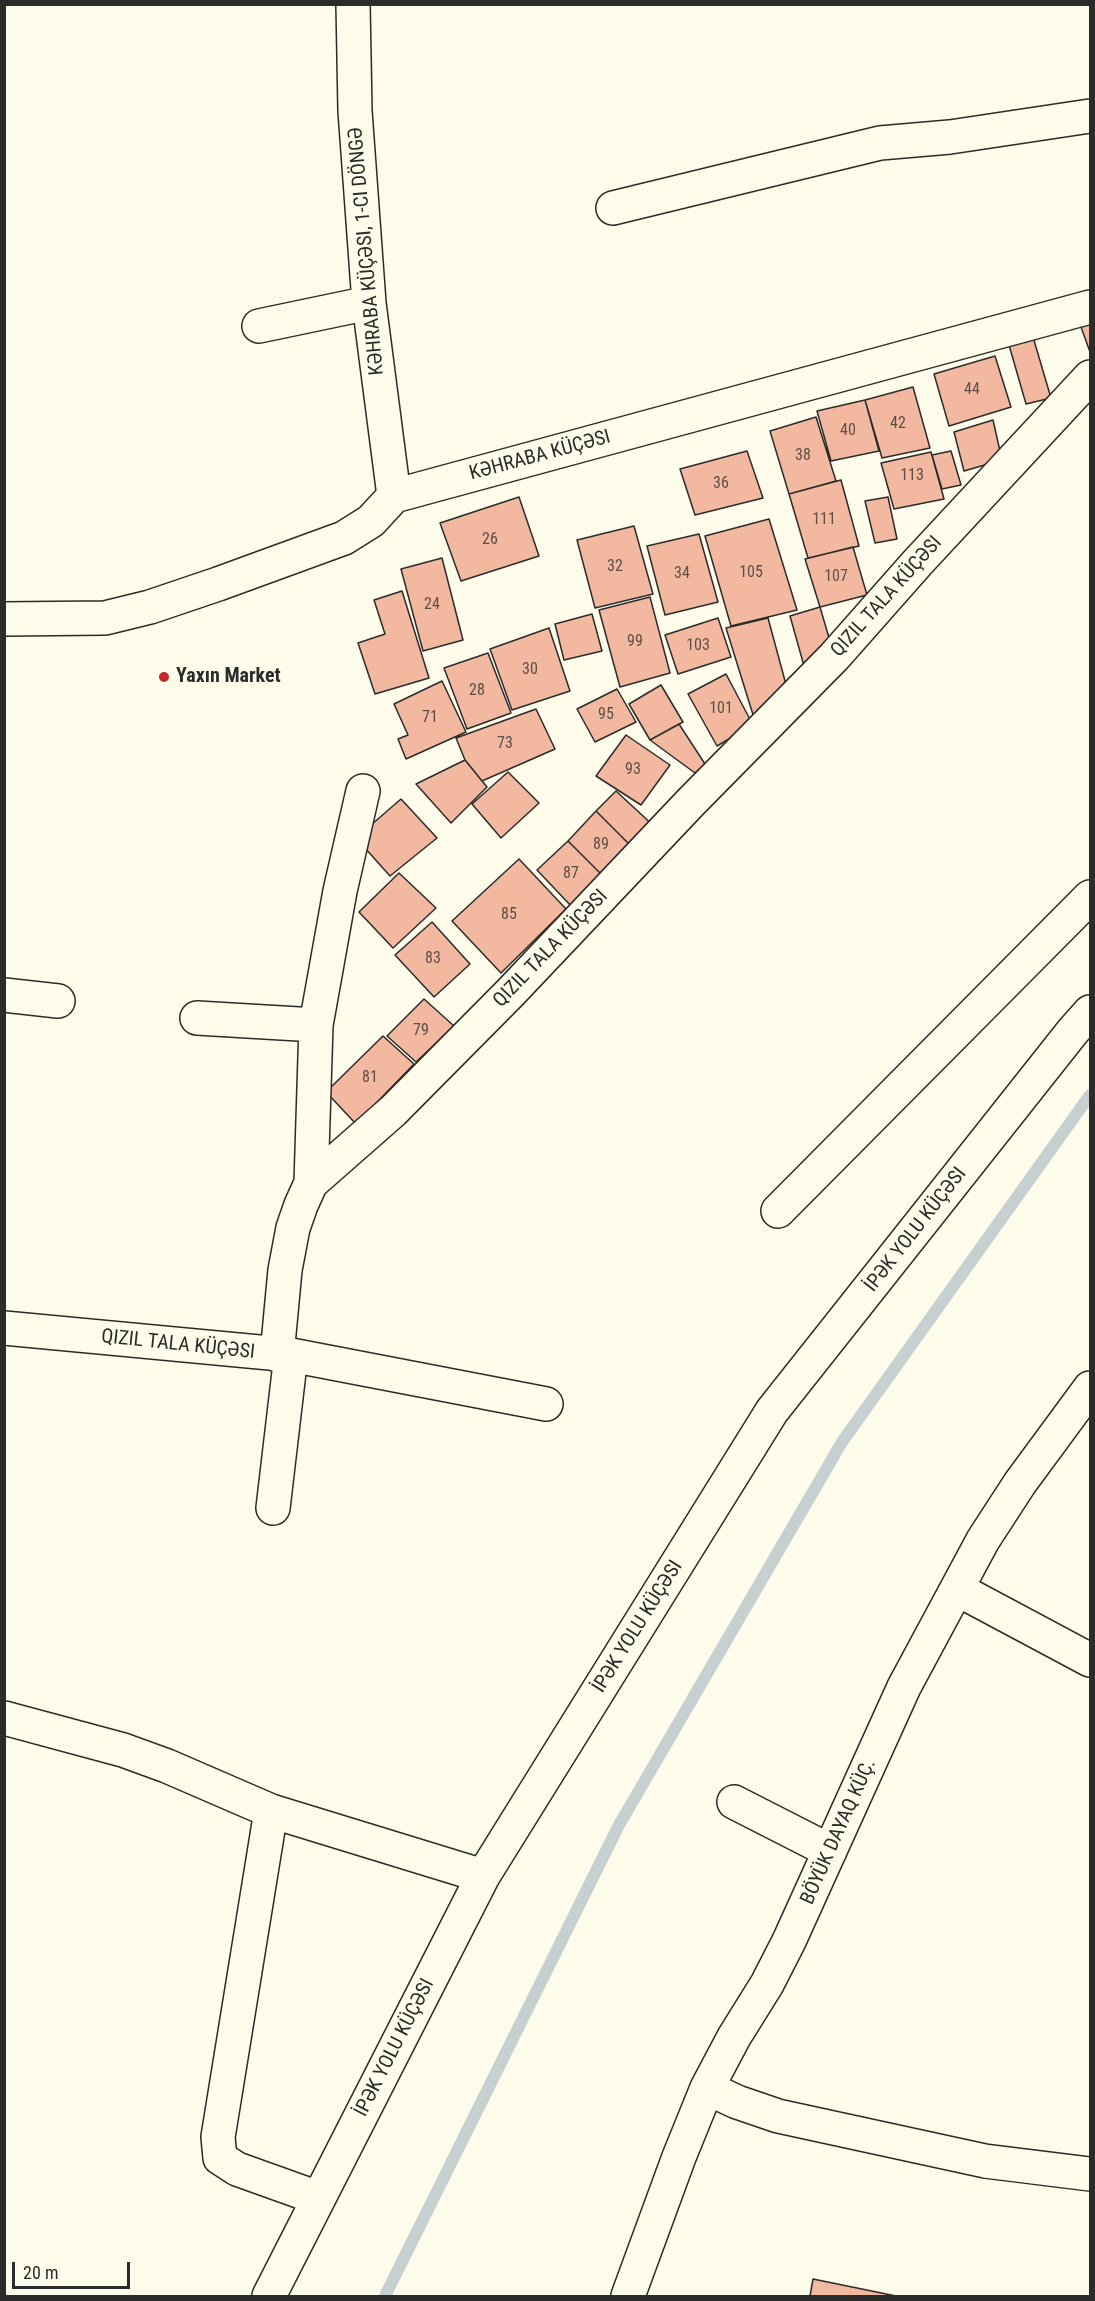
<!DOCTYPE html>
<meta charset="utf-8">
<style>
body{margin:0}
#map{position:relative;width:1095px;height:2301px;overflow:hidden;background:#fdfbea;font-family:"Roboto Condensed",sans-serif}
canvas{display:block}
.frame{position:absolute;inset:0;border:6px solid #2b2b2b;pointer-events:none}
.scale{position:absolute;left:12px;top:2262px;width:118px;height:27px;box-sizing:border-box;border:3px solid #2b2b2b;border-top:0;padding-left:8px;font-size:18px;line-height:21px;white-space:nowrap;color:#2b2b2b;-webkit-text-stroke:4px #fdfbea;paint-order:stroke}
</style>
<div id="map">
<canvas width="1095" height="2301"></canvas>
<div class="frame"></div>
<div class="scale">20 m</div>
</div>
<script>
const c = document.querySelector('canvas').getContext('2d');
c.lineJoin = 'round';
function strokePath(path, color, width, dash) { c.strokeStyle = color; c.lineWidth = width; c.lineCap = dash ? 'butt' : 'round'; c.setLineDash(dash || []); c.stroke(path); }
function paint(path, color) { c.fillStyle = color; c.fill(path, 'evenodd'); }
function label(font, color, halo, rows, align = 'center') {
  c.font = font + ' "Roboto Condensed",sans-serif'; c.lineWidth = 4.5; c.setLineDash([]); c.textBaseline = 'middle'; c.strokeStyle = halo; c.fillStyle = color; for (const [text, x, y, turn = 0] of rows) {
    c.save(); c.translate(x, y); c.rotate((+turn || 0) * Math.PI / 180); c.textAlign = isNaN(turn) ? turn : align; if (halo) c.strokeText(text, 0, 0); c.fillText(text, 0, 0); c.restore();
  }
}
strokePath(new Path2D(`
 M385 2296 619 1825 842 1442 1090 1095`), '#c7d0d0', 12);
const building = new Path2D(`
 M1090 323V352L1081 327Z
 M1033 337 1051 398 1026 404 1009 345Z
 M995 356 1011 407 949 426 934 374Z
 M913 387 930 448 882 458 865 400Z
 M865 400 879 451 831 461 817 411Z
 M816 417 836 481 789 494 770 431Z
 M993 420 1002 460 964 471 954 432Z
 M747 451 763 498 695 515 680 469Z
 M951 451 961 485 942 489 932 455Z
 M931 452 944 499 894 509 881 463Z
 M841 480 859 546 808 558 789 494Z
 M519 497 539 556 461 581 440 523Z
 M888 497 897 539 875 543 865 501Z
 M769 519 797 610 731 626 705 536Z
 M634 526 653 594 595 608 577 540Z
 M699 534 718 602 665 615 647 546Z
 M853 547 867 595 820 607 805 559Z
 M442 558 463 640 423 651 401 569Z
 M402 591 429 678 375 694 358 643 385 634 374 600Z
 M650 597 670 673 620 687 599 610Z
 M820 607 832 648 806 673 790 616Z
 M592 614 602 651 564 660 555 624Z
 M718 618 731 657 678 674 665 635Z
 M768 618 788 692 755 721 726 628Z
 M549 628 570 691 512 710 490 649Z
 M488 653 511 713 467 729 444 668Z
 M726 674 753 725 717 746 688 694Z
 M442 681 466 732 406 759 398 739 408 735 394 704Z
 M661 685 683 722 650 740 629 704Z
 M617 689 636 722 595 742 577 709Z
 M536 709 555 749 482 781 465 760 456 738Z
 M679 724 705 764 695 773 650 740Z
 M626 735 670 765 641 805 596 776Z
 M465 760 487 787 451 823 416 784Z
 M508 772 539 803 501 838 472 804Z
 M616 791 656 828 634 849 596 811Z
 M401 799 437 838 390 876 356 838Z
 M596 811 634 849 604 877 568 841Z
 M568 841 604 877 572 907 537 870Z
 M519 859 566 909 501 973 452 921Z
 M399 873 436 908 393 948 359 912Z
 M432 922 470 964 434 997 395 955Z
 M424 999 454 1026 416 1062 387 1036Z
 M383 1036 414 1064 356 1124 326 1092Z
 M813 2279 896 2296H810Z`);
paint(building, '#f2b8a0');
strokePath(building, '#2b2b2b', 1.5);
const minor = new Path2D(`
 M353 4 355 111 369 303 394 496
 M613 208 880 143 950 137 1090 116
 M259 326 369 303
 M4 619 105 618 150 607 218 584 344 538 371 521 394 496 1090 307
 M4 995 58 1001
 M197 1018 316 1025
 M311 1183 316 1025 340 891 363 791
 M778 1211 1090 897
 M4 1328 291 1355 546 1404
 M277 1355 285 1270 293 1228 301 1205 311 1183 393 1111 510 993 691 802 834 657 918 562 1090 377
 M273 1508 291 1355
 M957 1589 1090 1660
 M4 1718 123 1750 167 1766 271 1811 483 1876
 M734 1802 830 1851
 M271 1811 218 2137 220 2158 237 2169 318 2198
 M707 2088 737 2102 778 2116 985 2161 1090 2174
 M269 2296 483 1876 772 1411 1073 1031 1090 1012
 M628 2296 679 2157 707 2088 734 2037 767 1984 789 1941 904 1687 983 1540 1020 1483 1090 1388`);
strokePath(minor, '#2b2b2b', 36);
strokePath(minor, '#fdfbea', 33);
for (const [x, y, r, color] of [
 [164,677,6,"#c62828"]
]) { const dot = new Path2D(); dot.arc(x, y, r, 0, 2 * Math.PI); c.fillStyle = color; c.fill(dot); strokePath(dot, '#fdfbea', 2); }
label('16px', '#5d4e48', null, [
 ["44",972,390],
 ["42",898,424],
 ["40",848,431],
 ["38",803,456],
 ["113",912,476],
 ["36",721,484],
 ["111",824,520],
 ["26",490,540],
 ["32",615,567],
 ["105",751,573],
 ["34",682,574],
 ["107",836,577],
 ["24",432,605],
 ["99",635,642],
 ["103",698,646],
 ["30",530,670],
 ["28",477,691],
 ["101",721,709],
 ["95",606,715],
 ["71",430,718],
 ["73",505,744],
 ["93",633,770],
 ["89",601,845],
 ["87",571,874],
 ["85",509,915],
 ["83",433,959],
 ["79",421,1031],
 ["81",370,1078]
]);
label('20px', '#2b2b2b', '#fdfbea', [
 ["KƏHRABA KÜÇƏSI, 1-CI DÖNGƏ",367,251,-95],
 ["KƏHRABA KÜÇƏSI",540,456,-15],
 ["QIZIL TALA KÜÇƏSI",887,597,-48],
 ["QIZIL TALA KÜÇƏSI",551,949,-46],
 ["İPƏK YOLU KÜÇƏSI",916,1230,-52],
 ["QIZIL TALA KÜÇƏSI",178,1345,6],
 ["İPƏK YOLU KÜÇƏSI",638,1627,-58],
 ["BÖYÜK DAYAQ KÜÇ.",839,1832,-66],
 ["İPƏK YOLU KÜÇƏSI",395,2048,-63]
]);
label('bold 20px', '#2b2b2b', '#fdfbea', [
 ["Yaxın Market",176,677]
], 'left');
</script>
